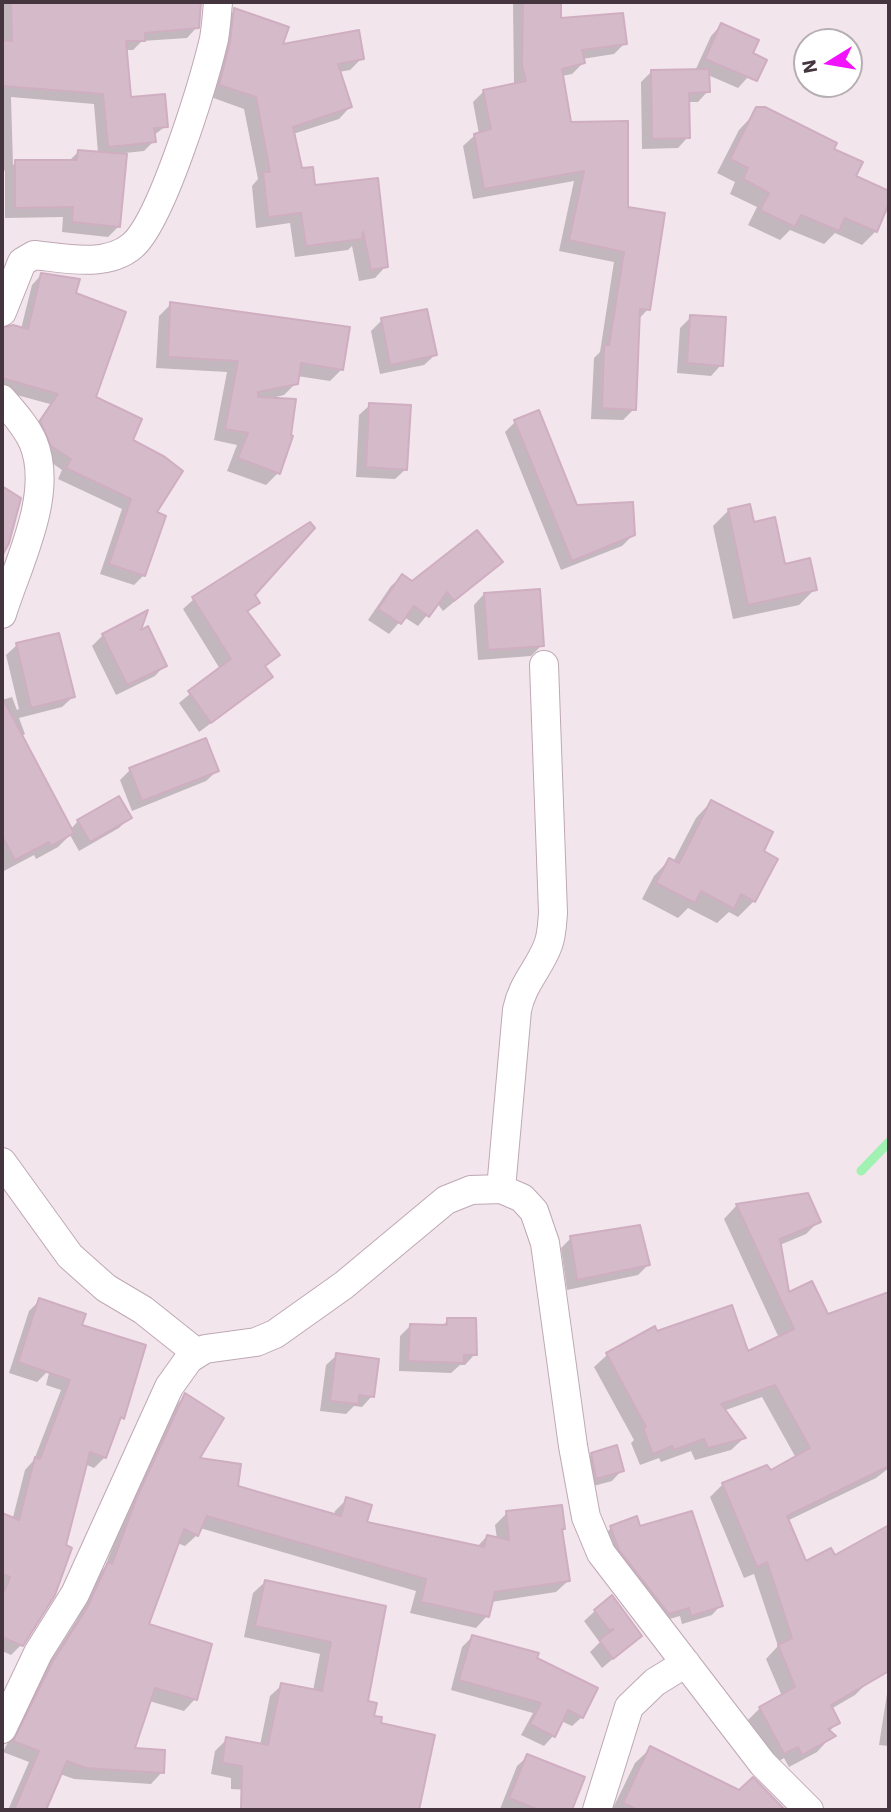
<!DOCTYPE html>
<style>
body{margin:0}
#map{position:relative;width:891px;height:1812px;overflow:hidden;background:#f3e5ec;font-family:"IBM Plex Sans",sans-serif}
canvas{display:block}
.frame{position:absolute;inset:0;border:4px solid #45353e;pointer-events:none}
.north{position:absolute;left:793px;top:28px;width:70px;height:70px;box-sizing:border-box;background:#fff;border:2px solid #b5aeb2;border-radius:50%;rotate:259deg;font-size:19px;font-weight:700;line-height:28px;text-align:center;color:#45353e}
.north::after{content:'';display:block;margin:auto;width:24px;height:32px;background:#f213fc;clip-path:polygon(50% 0,100% 100%,50% 72%,0 100%)}
</style>
<div id="map">
<canvas width="891" height="1812"></canvas>
<div class="frame"></div>
<div class="north">N</div>
</div>
<script>
const c = document.querySelector('canvas').getContext('2d');
c.lineJoin = 'round';
function paint(path, color) { c.fillStyle = color; c.fill(path, 'evenodd'); }
function strokePath(path, color, width, dash) { c.strokeStyle = color; c.lineWidth = width; c.lineCap = dash ? 'butt' : 'round'; c.setLineDash(dash || []); c.stroke(path); }
paint(new Path2D(`
 M2 2H200L197 27 187 38 142 41 133 50H125L129 99 166 126 153 136 154 141 144 151 125 153 119 226 108 237 62 232 63 217 5 218V170L2 173ZM11 97 94 104 98 153 78 152 68 162H16L13 165Z
 M513 2H560L559 19 625 43 614 54 582 59 583 63 572 74 562 76 569 123 627 208 648 309 638 320 634 409 623 420 591 419 594 358 600 352 614 262 559 251 574 181 473 199 463 146 475 135 479 134 473 102 484 91 514 85Z
 M235 10 281 47 362 58 350 70 339 72 350 107 339 119 293 134 300 170 314 187 376 180 386 266 375 278 359 281 352 246 348 250 295 257 290 223 256 228 252 186 258 179 244 109 208 96 223 21Z
 M721 25 750 38 748 77 738 88 708 75V91L698 102H688V137L678 148 642 149 641 82 651 72 695 71 711 36Z
 M753 115 831 150 854 177 889 193V199L876 231 862 245 835 233 824 244 790 230 780 240 748 225 757 207 730 194 735 182 717 173 739 130Z
 M42 274 74 294 94 398 130 440 154 513 144 575 134 585 100 574 122 509 58 479 62 470 42 456 31 432 50 404 2 391V330L21 329 32 285Z
 M171 304 342 369 330 381 297 376 296 383 284 395 272 398 278 473 266 485 227 471 237 445 214 440 227 372 156 368 159 316Z
 M691 317 721 365 711 376 677 373 680 328Z
 M382 320 435 355 424 365 380 374 371 331Z
 M370 405 406 469 395 479 356 477 359 415Z
 M515 422 576 507 633 535 622 546 561 570 505 432Z
 M729 510 753 524 784 566 815 589 799 605 733 619 713 526Z
 M490 572 443 611 437 603 418 626 404 617 389 634 368 620 391 586 402 576 413 583Z
 M252 594 257 603 246 614 277 655 264 668 271 677 260 687 199 732 179 703 220 669 183 609 194 599Z
 M484 594 542 645 531 656 478 660 474 605Z
 M103 635H138L165 665 155 676 116 695 92 646Z
 M17 645 73 697 62 707 19 718 25 734 21 737 70 830 78 821 130 817 119 828 79 851 70 835 58 847 36 859 34 855 2 872V700L12 697 17 710 19 709 6 655Z
 M130 770 217 771 206 781 132 811 120 780Z
 M711 802 762 852 754 901 738 917 729 912 717 923 688 908 678 918 642 899 654 876 669 860 673 862 696 818Z
 M807 1195 819 1221 806 1234 780 1245 787 1295 827 1316 889 1294V1468L876 1478 787 1521 805 1563 867 1683 855 1695 831 1709 838 1722 827 1734 829 1739 817 1752 789 1767 784 1758 771 1766 747 1721 760 1708 782 1696 766 1659 778 1646 754 1574 744 1578 710 1497 723 1484 770 1472 796 1458 762 1397 723 1411 744 1438 731 1450 695 1460 691 1451 661 1462 659 1458 640 1465 631 1443 634 1440 594 1367 607 1355 657 1333 747 1353 779 1338 724 1219 736 1206Z
 M571 1238 648 1265 638 1275 567 1290 561 1248Z
 M40 1300 80 1327 144 1346 122 1418 118 1422 105 1457 94 1468 85 1464 9 1533 25 1470 34 1460 61 1390 46 1385 50 1369 37 1382 9 1373 29 1311Z
 M448 1320 475 1354 465 1365H460L451 1373 399 1371 400 1336 411 1325 441 1327Z
 M337 1355 372 1396 362 1407 354 1406 346 1414 320 1411 326 1365Z
 M185 1396 197 1459 236 1488 334 1516 335 1511 347 1499 365 1523 477 1547 487 1536 497 1539 495 1525 507 1513 560 1531 568 1581 556 1592 491 1602 487 1616 476 1628 410 1613 416 1591 200 1528 197 1535 185 1546 177 1543 147 1626 195 1699 184 1711 149 1701 133 1750 162 1772 151 1784 74 1779 60 1774 44 1810H8L29 1762 3 1752 42 1674 76 1621 97 1575 105 1567 126 1511 174 1407Z
 M592 1454 622 1470 612 1481 586 1488 581 1465Z
 M611 1528H639L721 1605 712 1615 682 1624 680 1616 659 1622 602 1537Z
 M2 1554 55 1586 21 1645 11 1655 2 1651Z
 M265 1582 384 1607 366 1702 372 1717 379 1725 433 1736 418 1810H295L311 1809V1793L231 1789V1778L211 1774 215 1751 227 1739 260 1745 270 1696 282 1685 313 1691 320 1654 244 1637 253 1593Z
 M595 1611 640 1636 602 1668 590 1652 604 1638 598 1640 584 1621Z
 M472 1637 535 1659 582 1717 572 1726 561 1721 553 1736 544 1746 521 1735 533 1713 451 1690 462 1647Z
 M889 1692V1746L879 1745 887 1694Z
 M651 1748 739 1793 753 1780 782 1810H612L635 1763Z
 M528 1756 548 1804 547 1810 500 1809 517 1766Z`), '#0003');
strokePath(new Path2D(`
 M861 1171 889 1142`), '#a0f1b2', 9);
const building = new Path2D(`
 M11 2H201L199 28 145 33V41H126L131 97 165 94 168 127 154 128 156 142 108 147 103 94 2 86V40L12 41Z
 M523 2H561V18L623 13 627 44 582 50 585 63 562 69 571 122 628 121V207L665 213 650 310 640 309 636 410 602 408 604 345H609L624 252 569 240 584 171 484 189 474 134 491 129 483 90 526 81 522 66Z
 M234 8 289 27 283 44 359 30 364 59 338 64 352 107 293 127 302 168 313 167 315 185 378 178 388 267 371 270 363 232 362 239 306 246 301 213 268 217 263 172H270L256 97 219 85 230 42Z
 M721 23 759 40 753 53 767 60 757 81 705 59Z
 M709 69 710 92 689 93 690 138 652 139 651 70Z
 M756 107H765L837 143 834 149 863 162 856 176 889 191V203L877 232 845 218 839 231 801 215 795 227 760 210 769 193 743 179 748 168 730 159Z
 M78 150 127 154 120 227 72 222 73 207 15 208V160H77Z
 M41 273 80 279 76 293 126 312 96 397 142 419 133 440 165 457 183 471 157 512 166 516 145 576 109 564 131 499 66 468 71 459 51 446 40 421 58 394 2 378V328L13 325 28 329Z
 M170 302 350 327 343 370 301 363 298 384 258 392V397L296 399 291 435 293 436 280 474 238 458 248 433 225 429 238 361 168 357Z
 M427 309 437 355 390 365 381 318Z
 M690 315 726 317 723 366 687 363Z
 M369 403 411 405 407 470 366 467Z
 M539 410 577 505 633 502 635 535 572 561 514 420Z
 M2 486 21 498 9 543 2 556Z
 M750 504 754 522 775 517 785 564 810 558 817 590 748 605 728 509Z
 M310 522 315 528 255 595 260 603 247 611 280 655 265 666 273 677 211 723 188 691 231 659 192 597Z
 M477 530 503 562 454 601 447 592 429 617 414 606 401 624 378 609 402 574 412 581Z
 M540 589 544 646 488 650 484 593Z
 M148 610 141 630 148 626 167 666 127 685 102 634Z
 M59 633 75 697 31 708 16 643Z
 M2 697 74 833 51 846 49 842 15 860 2 836Z
 M206 738 219 771 142 801 129 768Z
 M119 796 132 818 90 842 77 820Z
 M711 800 773 832 764 851 778 859 755 902 741 894 734 909 701 891 695 903 656 883 669 858 679 863Z
 M808 1193 821 1222 780 1239 789 1292 812 1281 828 1314 889 1292V1466L787 1516 806 1561 831 1548 835 1555 889 1525V1671L831 1705 840 1723 828 1729 836 1736 802 1755 798 1747 784 1754 759 1707 795 1687 778 1645 792 1638 767 1562 757 1567 722 1483 767 1465 771 1470 810 1448 775 1385 721 1404 746 1438 708 1448 704 1439 674 1450 672 1446 653 1454 643 1428 646 1427 606 1353 655 1326 657 1331 732 1305 748 1351 794 1329 736 1204Z
 M640 1225 650 1265 577 1280 570 1236Z
 M39 1298 86 1314 82 1325 146 1345 124 1419 121 1417 106 1458 90 1452 66 1545 72 1548 55 1595 23 1646 2 1637V1596L10 1577 2 1574V1513L19 1520 35 1457 40 1459 70 1380 18 1362Z
 M447 1318H476L477 1355H464V1363L408 1361 410 1324 447 1325Z
 M336 1353 379 1359 374 1397 359 1395V1404L330 1401Z
 M185 1393 224 1418 200 1458 241 1464 238 1486 341 1516 346 1497 372 1505 367 1522 484 1547 487 1535 509 1540 506 1511 562 1505 565 1529H562L570 1581 495 1592 489 1617 421 1602 426 1579 207 1516 198 1536 184 1529 149 1624 212 1644 197 1700 155 1688 135 1748 165 1750 164 1773 86 1768 67 1761 46 1810H14L39 1751 13 1741 53 1661 87 1608 108 1562 112 1564 137 1497Z
 M617 1445 624 1471 596 1479 591 1453Z
 M692 1511 723 1606 691 1616 689 1608 669 1614 619 1550 610 1526 637 1516 640 1526Z
 M265 1580 386 1606 368 1701 377 1703 374 1716 382 1717 381 1723 435 1735 419 1810H241L242 1766 222 1763 226 1737 268 1745 281 1683 322 1691 331 1642 255 1626Z
 M612 1595 642 1636 613 1659 599 1640 614 1629 609 1630 594 1610Z
 M472 1635 539 1653 537 1658 598 1688 583 1718 568 1710 555 1737 530 1724 541 1703 459 1680Z
 M650 1746 739 1790 753 1777 785 1810H638L623 1803Z
 M527 1754 585 1777 572 1810H539L509 1798Z`);
paint(building, '#d5bbca');
strokePath(building, '#cfaec1', 2);
const minor = new Path2D(`
 M2 312 22 262 34 255C64 258 106 268 132 246 162 221 204 81 214 39 216 27 217 14 218 2
 M2 399C13 412 26 426 33 442 55 494 17 565 2 614
 M2 1162 70 1256 106 1288 143 1310 197 1353
 M501 1189 517 1010C522 984 539 969 548 945 552 935 552 924 553 913L544 665
 M2 1729 38 1653 75 1594 169 1387 189 1359 205 1349 256 1342 275 1334 344 1285 446 1200 471 1190 501 1189 522 1198 534 1211 545 1243 573 1446 586 1517 601 1553 763 1764 809 1810
 M597 1810 629 1707 655 1682 686 1663`);
strokePath(minor, '#bea8b4', 30);
strokePath(minor, '#fff', 28);
</script>
